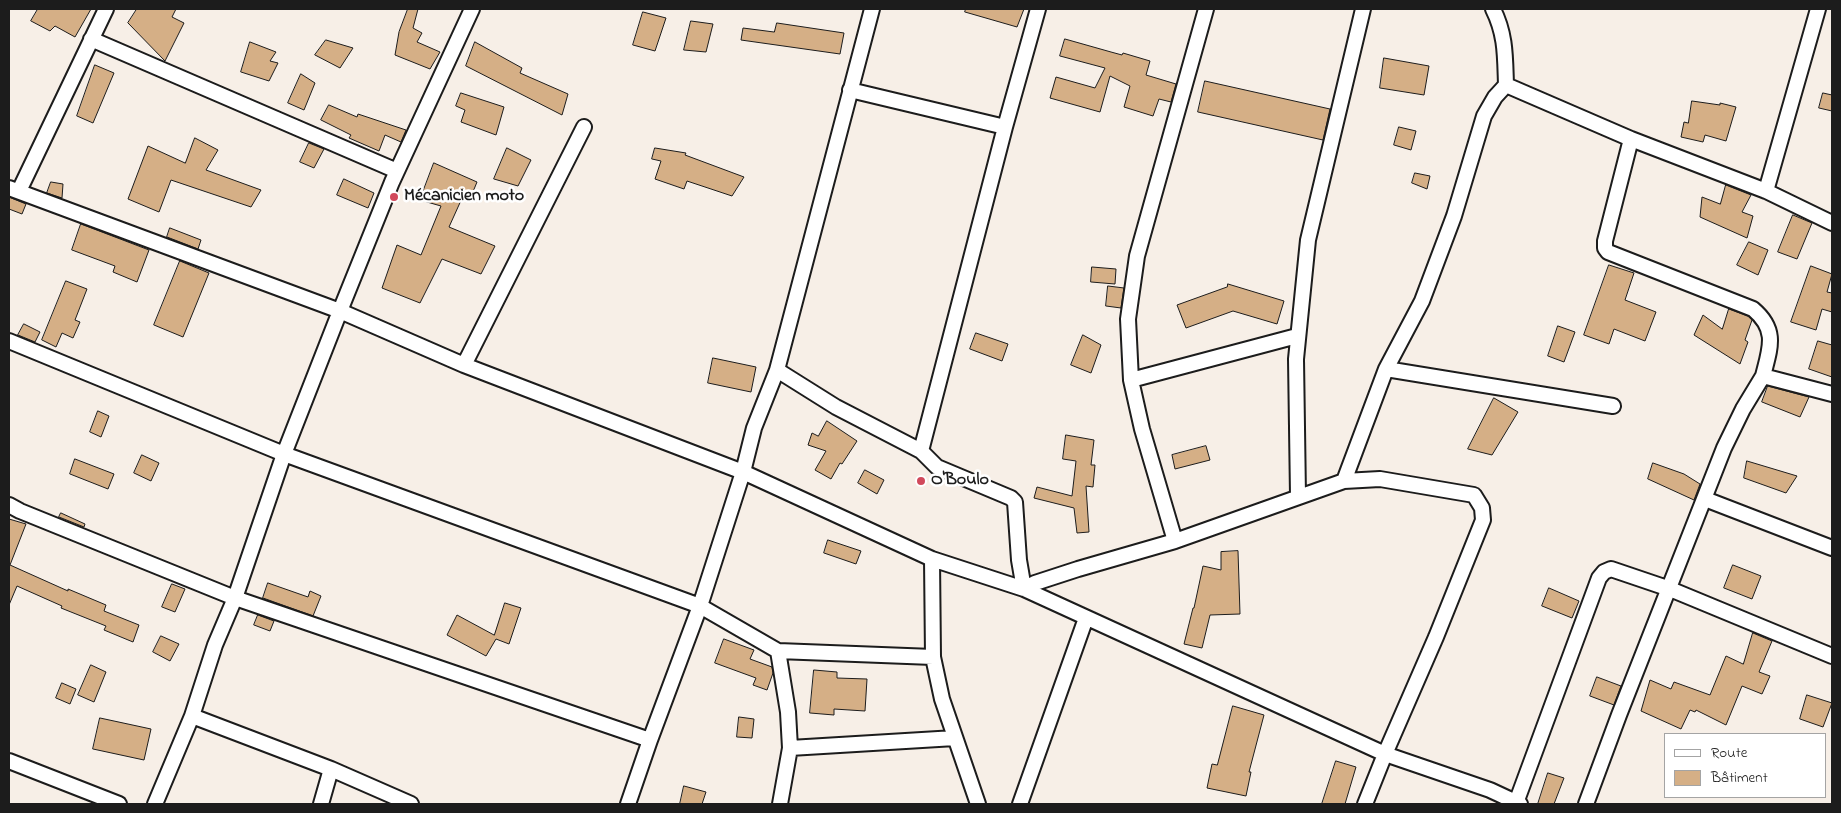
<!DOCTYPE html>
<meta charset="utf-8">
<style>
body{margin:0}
#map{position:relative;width:1841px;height:813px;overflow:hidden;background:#f7efe7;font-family:"Indie Flower",sans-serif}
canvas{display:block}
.frame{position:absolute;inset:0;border:10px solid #1c1c1c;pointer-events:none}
.legend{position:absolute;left:1664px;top:733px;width:162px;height:65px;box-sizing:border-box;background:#fff;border:1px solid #a4a4a4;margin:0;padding:6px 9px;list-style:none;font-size:15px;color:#1c1c1c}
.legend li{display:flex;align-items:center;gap:10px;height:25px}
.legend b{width:25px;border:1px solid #a4a4a4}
</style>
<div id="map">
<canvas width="1841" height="813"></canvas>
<div class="frame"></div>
<ul class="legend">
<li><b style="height:6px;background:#fff"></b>Route</li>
<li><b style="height:14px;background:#d5af86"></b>Bâtiment</li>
</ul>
</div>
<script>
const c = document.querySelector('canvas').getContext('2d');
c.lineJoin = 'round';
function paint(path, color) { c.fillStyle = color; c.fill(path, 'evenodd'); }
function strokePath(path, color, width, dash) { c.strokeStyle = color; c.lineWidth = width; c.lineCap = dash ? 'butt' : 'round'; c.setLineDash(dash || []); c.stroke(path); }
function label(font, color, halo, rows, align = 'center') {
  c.font = font + ' "Indie Flower",sans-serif'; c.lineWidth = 5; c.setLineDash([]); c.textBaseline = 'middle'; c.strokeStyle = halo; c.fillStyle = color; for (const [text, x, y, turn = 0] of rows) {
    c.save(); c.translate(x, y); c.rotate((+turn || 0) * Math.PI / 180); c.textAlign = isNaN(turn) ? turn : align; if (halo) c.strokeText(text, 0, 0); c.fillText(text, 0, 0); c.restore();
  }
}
const building = new Path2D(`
 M38 9H91L75 37 55 26 50 31 31 21Z
 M137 9H176L172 17 184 23 165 61 128 23Z
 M408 9H418L413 28 422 33 417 42 440 52 430 69 395 55 399 32Z
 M966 9H1024L1017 27 965 12Z
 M643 12 666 18 655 51 633 45Z
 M691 21 713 24 706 52 684 50Z
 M777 23 844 33 840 54 741 40 743 28 774 32Z
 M1065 39 1111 52 1122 55 1123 53 1150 61 1146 75 1176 84 1171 102 1159 99 1153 116 1124 107 1130 86 1110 76 1100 112 1050 98 1056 77 1095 88 1105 68 1060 56Z
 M326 40 353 48 340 68 315 55Z
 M250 42 276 52 270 61 278 63 269 81 241 72Z
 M475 42 522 68 520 73 568 94 562 115 466 66Z
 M1384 58 1429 66 1424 95 1380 88Z
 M95 65 114 73 93 123 77 116Z
 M301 74 315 83 304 110 288 103Z
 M1205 81 1330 109 1323 140 1198 112Z
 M461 93 504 107 496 135 461 122 465 110 456 106Z
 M1823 93 1832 95V111L1819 108Z
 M1692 101 1720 105V103L1736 107 1726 141 1705 135 1703 142 1681 137 1684 122 1688 123Z
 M329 105 357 117 358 114 406 130 401 142 385 135 379 151 349 138 351 135 321 120Z
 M1399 127 1416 131 1411 150 1394 145Z
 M195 138 218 150 206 170 261 190 251 207 171 180 159 212 128 199 148 146 185 163Z
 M309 143 324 149 314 168 300 162Z
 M507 148 531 160 518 186 494 179Z
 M655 148 686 153 685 155 744 177 732 196 687 181 684 189 655 179 661 161 652 159Z
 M434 163 477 182 470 199 463 196 449 227 495 246 481 274 442 259 420 303 382 288 397 245 421 255 441 206 420 200Z
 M1415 173 1430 176 1427 189 1412 183Z
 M344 179 374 193 368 208 337 195Z
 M51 182 63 184 62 198 47 193Z
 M1726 185 1751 195 1742 212 1753 216 1747 238 1700 217 1702 197 1720 204Z
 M9 197 26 204 22 214 9 209Z
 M1793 215 1812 223 1797 259 1778 252Z
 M81 224 149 250 137 282 113 272 115 266 72 250Z
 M170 228 201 240 198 249 167 237Z
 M1749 242 1768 250 1758 275 1737 265Z
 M180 261 209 273 183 337 154 325Z
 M1609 265 1634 273 1625 300 1656 312 1645 341 1614 329 1609 344 1584 335Z
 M1811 266 1832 274 1827 292 1832 293V312L1822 309 1816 330 1791 322Z
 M1092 267 1116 269 1115 284 1091 282Z
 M66 281 87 289 75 320 80 322 73 338 62 333 56 347 42 340Z
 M1228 284 1284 301 1277 324 1233 311 1186 328 1177 305 1227 287Z
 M1108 286 1124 288 1121 308 1106 306Z
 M1729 309 1748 316 1752 320 1745 340 1748 342 1740 364 1694 335 1703 315 1722 329Z
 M24 324 40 332 35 342 18 335Z
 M1558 326 1575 332 1564 362 1548 356Z
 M976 333 1008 344 1002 361 970 349Z
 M1083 335 1101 345 1091 373 1071 365Z
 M1818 341 1832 345V377L1809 369Z
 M713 358 756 367 751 392 708 383Z
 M1768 386 1809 397 1800 417 1762 402Z
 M1494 398 1518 412 1492 455 1468 449Z
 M98 411 109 416 101 437 90 432Z
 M827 421 857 441 842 464 840 463 831 479 815 470 826 451 808 445 812 433 818 436Z
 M1066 435 1094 440 1091 465H1095L1093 487 1086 486 1089 532 1077 533 1074 508 1034 498 1037 487 1072 496 1076 461 1063 459Z
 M1206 446 1210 460 1175 469 1172 455Z
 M142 455 159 463 151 481 134 473Z
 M75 459 114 474 108 489 70 474Z
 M1747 461 1797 476 1786 493 1744 478Z
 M1653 463 1684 474 1700 484 1694 500 1648 479Z
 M865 470 884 480 877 494 858 483Z
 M61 513 85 524 84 527 59 517Z
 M9 519 26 524 10 565 68 591V589L106 605 104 611 139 625 133 642 104 630 106 626 61 608 62 606 17 586 9 605Z
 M828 540 861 551 856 564 824 553Z
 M1238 551 1240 614 1210 615 1202 648 1184 644 1193 608H1194L1203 566 1221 570V552Z
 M1733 565 1761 576 1752 599 1724 588Z
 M268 583 308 597 310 591 321 596 313 616 263 598Z
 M172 584 185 589 175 612 162 607Z
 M1549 588 1579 601 1572 618 1542 606Z
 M505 603 521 608 509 644 496 639 486 656 447 635 457 615 494 635Z
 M258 615 274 621 270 631 254 625Z
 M1753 633 1772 641 1759 672 1770 676 1762 694 1742 686 1726 725 1696 710 1695 712 1690 710 1681 729 1641 711 1650 680 1671 689 1674 682 1710 695 1726 656 1743 664Z
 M161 636 179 644 170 661 153 652Z
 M724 639 754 650 750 659 772 667 773 673 767 690 753 685 756 678 715 663Z
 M91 665 106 672 94 702 78 695Z
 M814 670 837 672V678L867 679 865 711 834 709V715L810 713Z
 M1597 677 1621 686 1614 705 1590 696Z
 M62 683 76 689 70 704 56 698Z
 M1807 695 1832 703 1823 727 1800 719Z
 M1233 706 1264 715 1249 772H1251L1246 796 1207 788 1212 764 1217 765Z
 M739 717 754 719 752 738 737 737Z
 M100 718 151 729 144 760 93 749Z
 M1336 761 1356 767 1345 804H1322Z
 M1548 773 1564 778 1554 804H1538Z
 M684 786 706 792 702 804H680Z`);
paint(building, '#d5af86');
strokePath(building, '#1c1c1c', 1);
const minor = new Path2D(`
 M91 39 397 171
 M1506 85 1631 139 1766 191 1832 223
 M850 90 1005 127
 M1631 139 1605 241V248L1608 252 1753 309C1778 330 1770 348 1763 376
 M9 188 340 311 464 365 743 472 932 559 1024 589 1385 754 1490 790 1520 804
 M19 191 106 9
 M1766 191 1818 9
 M9 341 284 454 700 606 778 651 933 657
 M464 365 584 127
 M1386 369 1613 406
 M777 370 836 407 921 451 937 467 1011 498 1015 502 1019 560 1024 589
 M1131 380 1297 336
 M921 451 1005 127 1038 9
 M1344 481 1386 369 1422 301 1454 216 1484 116 1495 97 1506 85C1505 57 1506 35 1493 9
 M1298 496 1296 359 1308 240 1363 9
 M1705 499 1832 548
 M9 505 20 511 235 598 650 740
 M1175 541 1142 429 1131 380 1128 319 1137 256 1206 9
 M932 559 933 657 942 699 978 804
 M1024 589 1035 583 1078 569 1175 541 1344 481 1380 479 1474 495 1482 508 1483 520 1436 637 1385 754 1365 804
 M778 651 788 712 790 748 780 804
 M192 716 331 769 411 804
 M790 748 955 738
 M9 761 119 804
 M1516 803 1599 578 1604 572 1611 569 1670 589 1832 656
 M155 804 192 716 215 645 235 598 284 454 340 311 392 182 472 9
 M321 804 331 769
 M628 804 650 740 700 606 743 472 754 428 777 370 872 9
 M1020 804 1086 618
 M1586 804 1619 715 1724 448 1743 409 1763 376 1832 394`);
strokePath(minor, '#1c1c1c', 18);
strokePath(minor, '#fff', 14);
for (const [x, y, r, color] of [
 [394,197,5,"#d1495b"],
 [921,481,5,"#d1495b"]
]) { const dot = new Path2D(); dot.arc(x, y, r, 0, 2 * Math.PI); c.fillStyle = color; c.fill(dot); strokePath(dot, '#fff', 2); }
label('bold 18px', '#1c1c1c', '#fff', [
 ["Mécanicien moto",404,197],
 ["O'Boulo",931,481]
], 'left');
</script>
